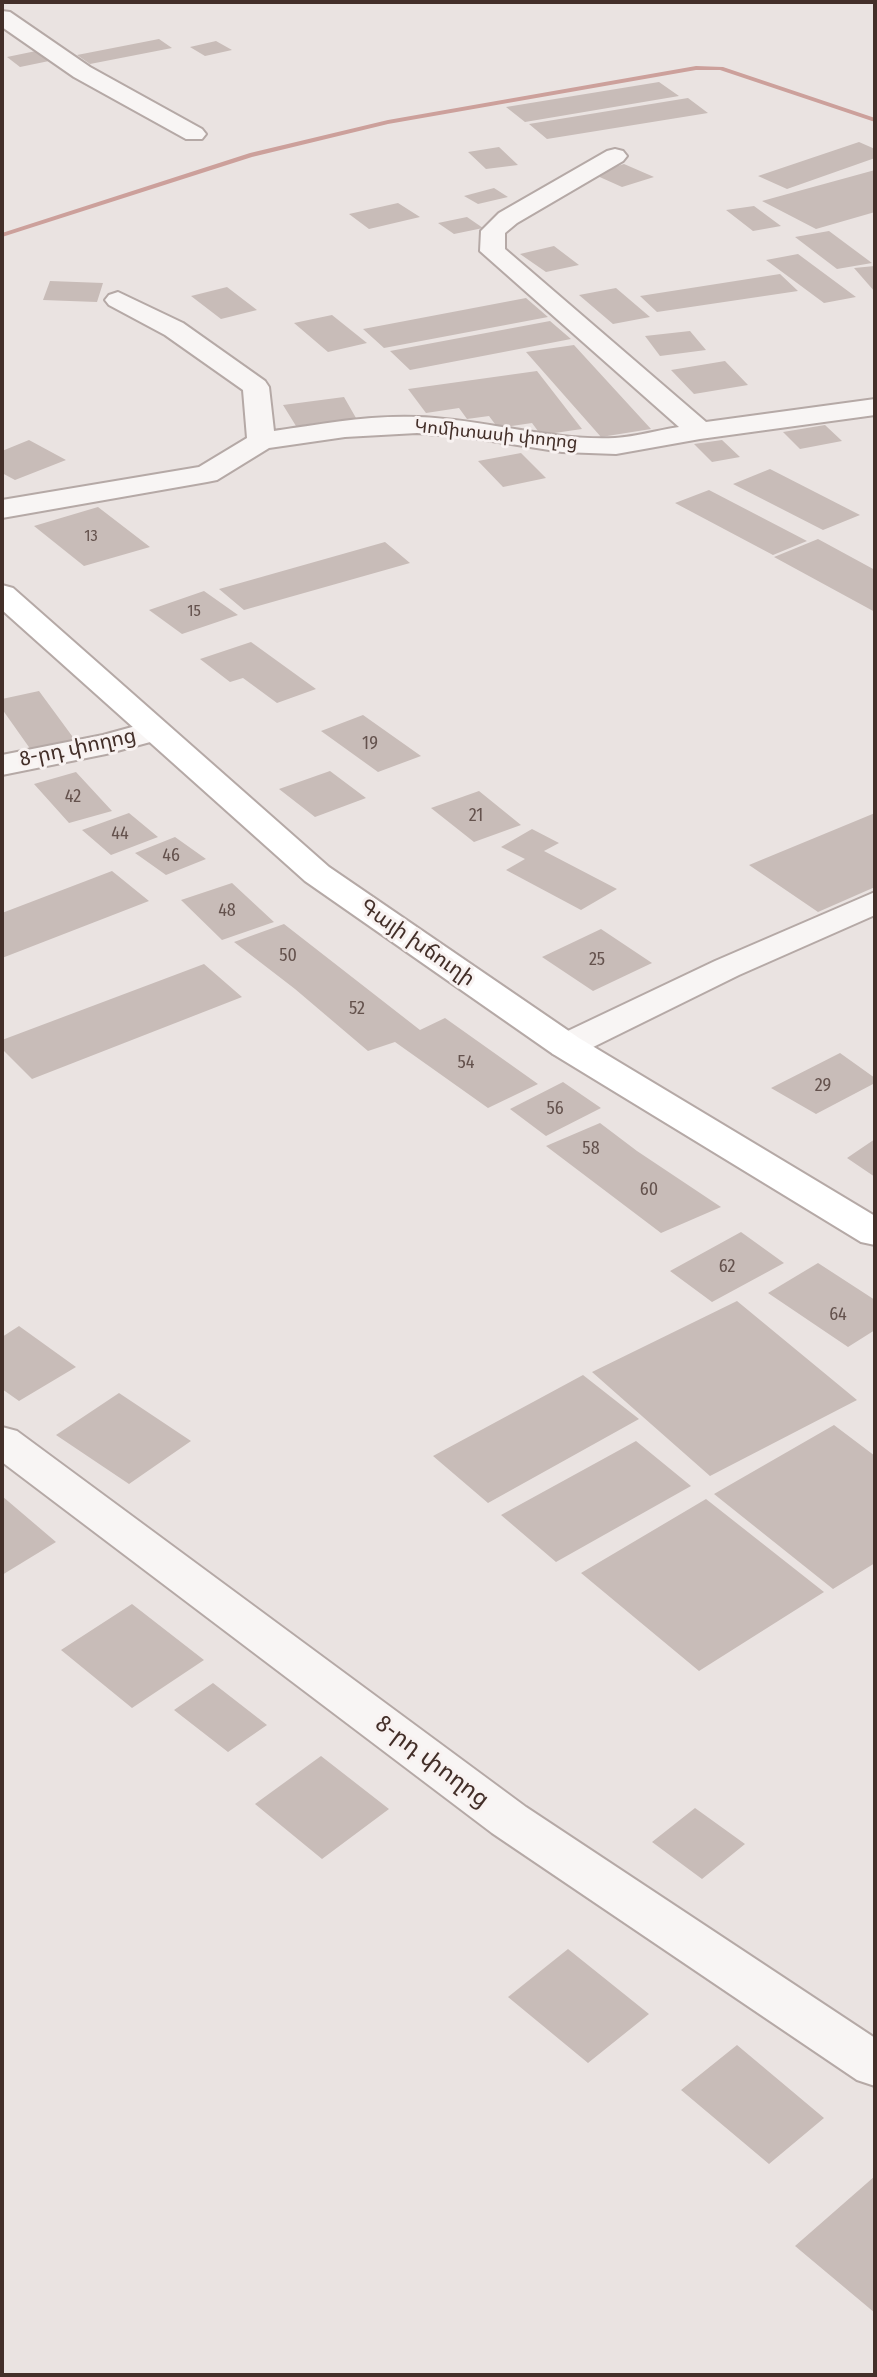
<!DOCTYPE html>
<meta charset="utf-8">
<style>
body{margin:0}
#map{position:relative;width:877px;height:2377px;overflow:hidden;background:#eae3e1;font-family:"Fira Sans Condensed",sans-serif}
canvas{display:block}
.frame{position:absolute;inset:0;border:4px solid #432f29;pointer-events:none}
</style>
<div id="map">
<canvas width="877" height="2377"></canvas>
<div class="frame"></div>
</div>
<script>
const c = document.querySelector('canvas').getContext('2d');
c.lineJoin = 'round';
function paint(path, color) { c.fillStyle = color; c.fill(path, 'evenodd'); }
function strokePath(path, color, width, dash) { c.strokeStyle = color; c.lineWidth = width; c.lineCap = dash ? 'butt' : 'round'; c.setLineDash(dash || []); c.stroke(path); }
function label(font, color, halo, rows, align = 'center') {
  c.font = font + ' "Fira Sans Condensed","Noto Sans Armenian",sans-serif'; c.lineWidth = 6; c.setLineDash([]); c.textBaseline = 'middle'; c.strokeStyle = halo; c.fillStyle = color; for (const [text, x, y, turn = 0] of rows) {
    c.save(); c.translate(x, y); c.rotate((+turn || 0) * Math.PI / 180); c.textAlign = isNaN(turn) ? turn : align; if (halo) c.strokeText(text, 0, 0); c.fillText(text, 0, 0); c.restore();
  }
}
paint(new Path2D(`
 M696 66 723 67 875 118V122L720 70H696L388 124 252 157 2 237V233L250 153 388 120Z`), '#cca09b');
paint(new Path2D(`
 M159 39 172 48 90 64 77 55Z
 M216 41 232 50 205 56 190 47Z
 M36 51 49 61 20 67 7 57Z
 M659 82 679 96 525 122 506 107Z
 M688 98 708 113 547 139 529 124Z
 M859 142 875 149V158L787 189 758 176Z
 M499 147 518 165 486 169 468 152Z
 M624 164 654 177 622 187 593 174Z
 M875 170V212L816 229 762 201Z
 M494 188 508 197 478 204 464 196Z
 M398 203 420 217 369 229 349 214Z
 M754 206 781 226 753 231 726 210Z
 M467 217 483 228 454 234 438 223Z
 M829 231 872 263 837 269 795 237Z
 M554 246 579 265 546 272 520 254Z
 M798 254 856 297 824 303 766 260Z
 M875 266V292L854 268Z
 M780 274 798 291 657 312 640 296Z
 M50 281 103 283 97 302 43 300Z
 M227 287 257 310 221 319 191 296Z
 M616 288 650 317 613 324 579 295Z
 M526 298 548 317 384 348 363 329Z
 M332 315 367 343 328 352 294 323Z
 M550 321 571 339 410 370 390 351Z
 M690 331 706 350 660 356 645 336Z
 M574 345 651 429 601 437 526 352Z
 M725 361 748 385 694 394 671 370Z
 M537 371 582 429 541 435 532 423 498 428 489 416 467 419 459 408 426 413 408 389Z
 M344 397 356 418 296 426 283 405Z
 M825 425 842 441 800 449 783 432Z
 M29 440 66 460 15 480 2 473V451Z
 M722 440 740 457 712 462 694 444Z
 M521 453 546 478 503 487 478 461Z
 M770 469 860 515 823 530 733 484Z
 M709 490 807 541 773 555 675 503Z
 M98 507 150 547 84 566 34 526Z
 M818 539 875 570V612L774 557Z
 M385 542 410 563 244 610 219 589Z
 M204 591 238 615 182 634 149 610Z
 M251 642 316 689 277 703 243 678 230 682 200 659Z
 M39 691 75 740 31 750 2 709V699Z
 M363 715 421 756 378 772 321 731Z
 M330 771 366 798 315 817 279 789Z
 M76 772 112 811 69 823 34 784Z
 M479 791 521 825 474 842 431 808Z
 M129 813 158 837 111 855 82 830Z
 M875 813V887L818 912 749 865Z
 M532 829 559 843 544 851 617 889 581 910 506 870 525 859 501 847Z
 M175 837 206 859 166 875 135 853Z
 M112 871 149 901 2 958V913Z
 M232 883 274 922 222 940 181 900Z
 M284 924 420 1030 445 1018 538 1084 488 1108 395 1042 368 1051 295 989 234 942Z
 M601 929 652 963 593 991 542 957Z
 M204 964 242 997 32 1079 2 1049V1040Z
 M840 1053 875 1078V1083L816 1114 771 1088Z
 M563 1082 601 1108 546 1136 510 1109Z
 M600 1123 637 1151 721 1207 661 1233 546 1146Z
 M875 1139V1177L847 1158Z
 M741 1232 784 1263 712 1302 670 1271Z
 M818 1263 875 1300V1330L848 1347 768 1293Z
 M737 1301 857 1400 710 1476 592 1372Z
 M19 1326 76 1367 19 1401 2 1389V1337Z
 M583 1375 639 1419 488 1503 433 1456Z
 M119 1393 191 1441 129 1484 56 1435Z
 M834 1425 875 1456V1563L833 1589 714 1494Z
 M636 1441 691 1486 556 1562 501 1515Z
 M2 1496 56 1542 2 1575Z
 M706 1499 824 1592 699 1671 581 1573Z
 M132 1604 204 1660 132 1708 61 1650Z
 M213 1683 267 1725 228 1752 174 1710Z
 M321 1756 389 1809 322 1859 255 1804Z
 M695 1808 745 1844 702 1879 652 1842Z
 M568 1949 649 2014 588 2063 508 1997Z
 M737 2045 824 2118 769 2164 681 2090Z
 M875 2176V2313L795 2246Z`), '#c8bcb8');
const street = new Path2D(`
 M2 11 10 12 90 67 202 129 206 134 202 139H186L74 77 2 27Z
 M615 149 623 151 627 156 623 161 517 223 505 233V249L706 422 875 399V415L700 439 616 454 562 452 473 438 417 433 345 437 269 448 217 480 207 482 2 518V500L199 467 247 438 243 390 165 335 109 305 105 300 109 295 118 292 183 323 265 381 269 387 274 431C321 424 370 415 418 417 484 419 549 441 615 438 636 437 658 430 679 427L480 251 481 231 499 213 607 151Z
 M154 721 165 724 170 731 165 738 106 754 2 775V755L103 735Z
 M875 892V915L739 975 579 1054 566 1057 553 1054 548 1046 553 1038 715 961Z
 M2 1427 17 1431 526 1807 875 2038V2086L857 2080 492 1833 2 1462Z`);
const secondary = new Path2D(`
 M2 585 13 588 329 867 579 1038 875 1216V1245L861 1242 553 1054 305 881 2 610Z`);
strokePath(street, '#b5a9a6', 4);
strokePath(secondary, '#b5a9a6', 4);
paint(street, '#f8f5f4');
paint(secondary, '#fff');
label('16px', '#64524d', null, [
 ["13",91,537],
 ["15",194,612]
]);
label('18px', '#432f29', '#f8f2f1', [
 ["Կոմիտասի փողոց",496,435,6]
]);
label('18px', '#64524d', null, [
 ["19",370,744],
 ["42",73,797],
 ["21",476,816],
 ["44",120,834],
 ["46",171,856],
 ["48",227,911],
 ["50",288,956],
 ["25",597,960],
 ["52",357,1009],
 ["54",466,1063],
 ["29",823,1086],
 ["56",555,1109],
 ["58",591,1149],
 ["60",649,1190],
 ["62",727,1267],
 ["64",838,1315]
]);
label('21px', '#432f29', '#f8f2f1', [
 ["8-րդ փողոց",78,748,-12],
 ["Գայի խճուղի",417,943,35]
]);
label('24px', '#432f29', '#f8f2f1', [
 ["8-րդ փողոց",432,1762,37]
]);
</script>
